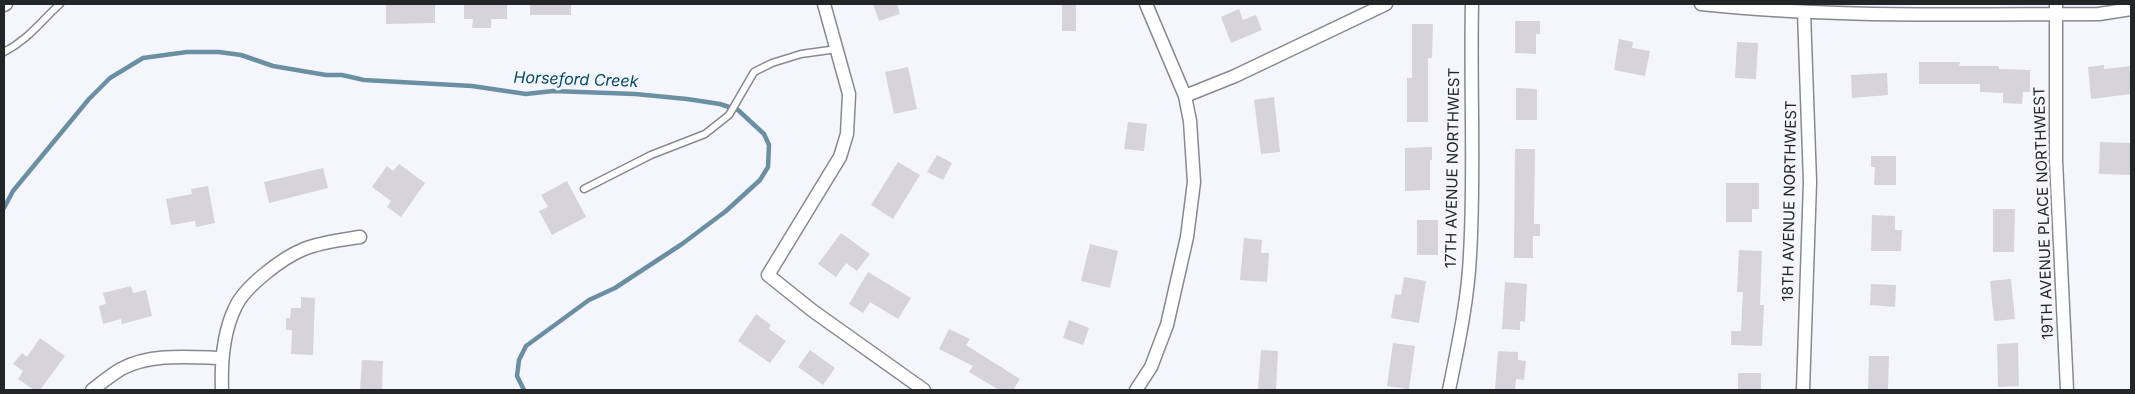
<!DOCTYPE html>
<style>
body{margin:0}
#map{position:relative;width:2135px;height:394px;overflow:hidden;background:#f5f6fd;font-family:Inter,sans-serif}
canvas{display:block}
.frame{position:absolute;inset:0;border:5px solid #242527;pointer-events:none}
</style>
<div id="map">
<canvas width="2135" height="394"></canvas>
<div class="frame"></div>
</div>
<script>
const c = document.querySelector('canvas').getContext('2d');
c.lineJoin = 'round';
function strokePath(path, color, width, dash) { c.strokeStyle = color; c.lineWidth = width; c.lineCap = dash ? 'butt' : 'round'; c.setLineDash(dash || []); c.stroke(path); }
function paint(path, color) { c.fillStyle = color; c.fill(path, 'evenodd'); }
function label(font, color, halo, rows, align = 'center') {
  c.font = font + ' Inter,sans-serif'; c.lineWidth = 5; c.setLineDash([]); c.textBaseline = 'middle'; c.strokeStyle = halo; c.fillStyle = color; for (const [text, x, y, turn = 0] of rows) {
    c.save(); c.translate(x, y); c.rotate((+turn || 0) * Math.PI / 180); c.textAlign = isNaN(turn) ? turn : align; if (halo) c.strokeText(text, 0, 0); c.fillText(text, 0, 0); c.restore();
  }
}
strokePath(new Path2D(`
 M4 208 13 191 89 99 110 78 143 58 187 52H219L241 55 273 66 326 75H342L364 80 472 86 526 94 553 91 635 94 687 99 720 104 738 110 764 134 769 145 768 167 760 180 726 211 682 244 615 288 589 300 526 346 519 360 517 376 524 390`), '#6b8fa2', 4.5);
paint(new Path2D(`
 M386 4H435V23L386 24Z
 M464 4H507V19H491V28H472L473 19H464Z
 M530 4H571V15H530Z
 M873 4H897L900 14 879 21Z
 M1062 4H1076V31H1062Z
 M1239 9 1243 20 1256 15 1262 30 1231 43 1221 17Z
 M1515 21H1540V34H1536V54L1515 53Z
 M1412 24H1433L1432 58H1428V122H1407V78H1412Z
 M1619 39 1633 42 1632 48 1650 51 1645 76 1614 70Z
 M1737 42 1758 43 1756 79 1735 78Z
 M1919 62H1960L1959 66H1999V69L2030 70V92H2023L2022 104 2003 103V93L1980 92V84H1919Z
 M2104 65V69L2131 66V94L2091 99 2088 67Z
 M908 67 917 109 894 114 885 72Z
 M1887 73 1888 95 1852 98 1851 75Z
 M1516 88 1537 89V120H1516Z
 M1274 97 1280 152 1261 154 1254 100Z
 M1128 122 1147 124 1144 151 1124 149Z
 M2100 142 2131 143V175L2099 174Z
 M1432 147V160H1430V190L1405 191V148Z
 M1515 149H1535L1534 224H1540V236H1533V258H1514Z
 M937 155 952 163 943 180 927 172Z
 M1871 156H1896V185H1874L1875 167H1871Z
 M898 162 920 175 893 219 871 205Z
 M399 164 425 183 401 217 387 207 391 201 372 187 387 166 393 171Z
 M323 168 328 188 269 203 264 182Z
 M567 181 586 217 552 235 539 211 548 207 541 195Z
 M1726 183H1759V209H1752V222H1726Z
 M208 186 215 223 196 227 195 221 171 225 166 199 192 194 191 189Z
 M1993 209H2015L2014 252H1993Z
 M1872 215 1895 216V230H1902L1901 251H1871Z
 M1417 220H1438V255H1417Z
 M841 233 870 254 857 271 846 263 836 277 818 264Z
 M1244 238 1262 240 1261 253H1269L1267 282 1240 280Z
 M1090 244 1118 251 1110 288 1081 281Z
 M1739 250 1762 251 1760 305H1764L1762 346 1731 345V331H1741L1743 292H1737Z
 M868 272 911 298 898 319 870 302 863 313 849 304Z
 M1404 277 1426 281 1419 323 1391 318 1395 294 1401 295Z
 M2011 279 2015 319 1994 321 1990 281Z
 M1505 282 1527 284 1525 322 1520 321V330L1502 329Z
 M1871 284 1896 285 1895 307 1870 305Z
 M131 286 133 293 146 290 152 316 122 324 121 319 103 324 99 306 106 304 103 293Z
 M301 297 315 298 313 355 291 354 292 330H286V318H290L291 308H301Z
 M756 314 771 325 769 329 786 341 770 363 738 341Z
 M1069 320 1089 328 1083 345 1063 338Z
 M949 329 970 339 966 345 1020 379 1013 390H999L969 372 973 366 939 349Z
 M40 338 65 356 40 390H34L18 379 23 371 13 364 22 353 27 357Z
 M1393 343 1415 346 1409 389 1387 386Z
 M2018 343 2019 386 1998 387 1997 344Z
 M810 350 835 368 823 385 798 367Z
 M1261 350 1278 351 1276 390H1258Z
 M1498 351 1518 352V360L1526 361 1524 380 1516 379 1515 390H1495Z
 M1869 356H1889L1888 390H1868Z
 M362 360 383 361 382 390H360Z
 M1738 373H1761V390H1738Z`), '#d6d3da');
const lane = new Path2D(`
 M4 52C29 39 40 22 60 4
 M584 189 651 155 705 134 729 115 754 72 772 63 801 54 837 49`);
const street = new Path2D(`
 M824 4 849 94 847 134 840 157 768 275 813 311 924 390
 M1701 4C1833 18 1966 14 2099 14L2131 9
 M2056 4V161L2067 390
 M4 5 6 4
 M1185 96 1235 76 1386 4
 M92 390C101 383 111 375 121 369 151 353 189 357 221 358
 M222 390C221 364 223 333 235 308 244 287 282 258 304 249 322 242 341 240 360 237
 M1136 390 1151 367 1167 325 1187 237 1194 182 1190 121 1185 96 1146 4
 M1449 390C1458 346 1468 300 1470 255 1475 171 1470 87 1472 4
 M1803 390 1810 182 1804 12`);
strokePath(lane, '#87898f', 9);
strokePath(street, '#87898f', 15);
strokePath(lane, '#fff', 6);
strokePath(street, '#fff', 12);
label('15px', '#242527', '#f5f6fd', [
 ["17TH AVENUE NORTHWEST",1453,168,-89],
 ["18TH AVENUE NORTHWEST",1790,201,-89],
 ["19TH AVENUE PLACE NORTHWEST",2044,213,-92]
]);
label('italic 16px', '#004962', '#f5f6fd', [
 ["Horseford Creek",576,80,2]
]);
</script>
